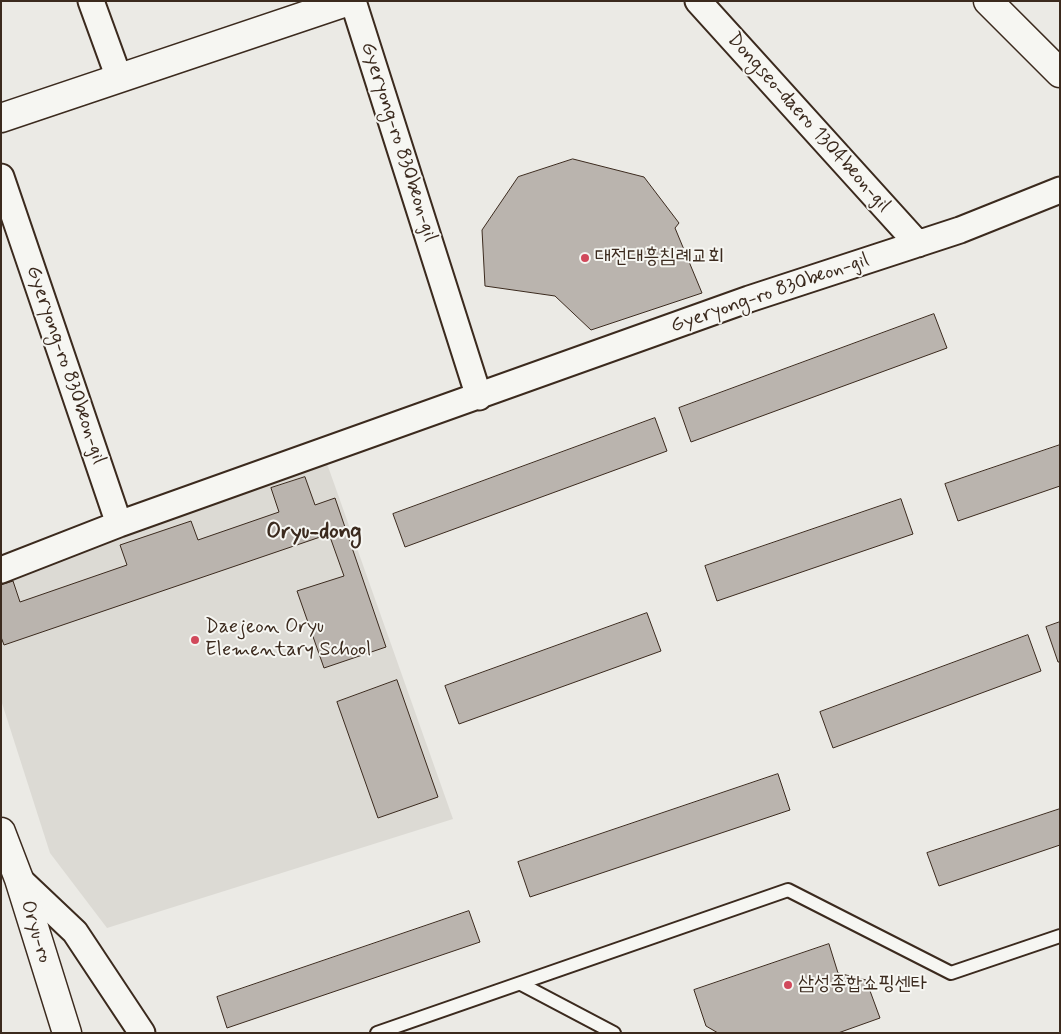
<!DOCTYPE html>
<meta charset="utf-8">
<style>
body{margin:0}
#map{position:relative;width:1061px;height:1034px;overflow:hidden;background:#ebeae5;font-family:Mynerve,sans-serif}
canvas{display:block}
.frame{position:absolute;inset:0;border:2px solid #3b2a1e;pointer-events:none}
</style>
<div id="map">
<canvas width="1061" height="1034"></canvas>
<div class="frame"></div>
</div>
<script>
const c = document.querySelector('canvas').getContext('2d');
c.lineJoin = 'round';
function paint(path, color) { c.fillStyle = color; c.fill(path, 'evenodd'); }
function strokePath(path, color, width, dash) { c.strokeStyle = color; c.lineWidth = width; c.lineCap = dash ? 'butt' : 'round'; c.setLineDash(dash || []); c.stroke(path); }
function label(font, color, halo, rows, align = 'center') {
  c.font = font + ' Mynerve,"Poor Story",sans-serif'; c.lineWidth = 4; c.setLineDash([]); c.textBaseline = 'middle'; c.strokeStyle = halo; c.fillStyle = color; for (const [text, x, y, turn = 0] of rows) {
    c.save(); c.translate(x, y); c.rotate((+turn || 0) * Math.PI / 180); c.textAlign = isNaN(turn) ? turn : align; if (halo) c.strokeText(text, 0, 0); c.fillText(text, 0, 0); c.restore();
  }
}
paint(new Path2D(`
 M325 458 453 819 107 928 50 853 1 700V581Z`), '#dcdad4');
const building = new Path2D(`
 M573 159 644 177 679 223 675 228 702 293 591 330 555 296 485 286 482 230 518 177Z
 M934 314 947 348 691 442 679 408Z
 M655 418 667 451 405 547 393 514Z
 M1060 445V486L958 521 945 484Z
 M305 477 315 505 335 498 386 647 324 668 297 591 344 576 329 534 4 645 1 637V585L13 581 20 602 127 565 120 545 191 521 198 540 279 512 271 488Z
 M901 499 913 534 717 601 705 566Z
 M647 613 661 651 459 724 445 686Z
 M1060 622V662H1058L1046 627Z
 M1028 635 1041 671 833 748 820 712Z
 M397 680 438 797 378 818 337 702Z
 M778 774 790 810 530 897 518 862Z
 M1060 809V845L939 886 927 853Z
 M469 911 480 942 227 1028 217 997Z
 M829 944 838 973 866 980 880 1018 838 1033H718L706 1026 694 990Z`);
paint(building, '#bab4ae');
strokePath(building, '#3b2a1e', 1);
const service = new Path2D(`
 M521 984 614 1033
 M377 1033 788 890 951 973 1060 936`);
const minor = new Path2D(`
 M91 1 119 78
 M353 1 479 397
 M698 1 918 244
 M1 177 119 524
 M1 570 119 524 749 299 960 230 1060 190
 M19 879 75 932 142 1033`);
const tertiary = new Path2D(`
 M1 118 349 1
 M1 832 19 879 67 1033`);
const primary = new Path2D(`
 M988 1 1060 73`);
strokePath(service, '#3b2a1e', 16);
strokePath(minor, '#3b2a1e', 29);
strokePath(tertiary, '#3b2a1e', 31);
strokePath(primary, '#3b2a1e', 31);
strokePath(service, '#f6f6f2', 12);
strokePath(minor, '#f6f6f2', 25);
strokePath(tertiary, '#f6f6f2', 28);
strokePath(primary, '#f6f6f2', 28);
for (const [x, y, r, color] of [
 [585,258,5,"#d1495b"],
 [195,640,5,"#d1495b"],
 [788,985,5,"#d1495b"]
]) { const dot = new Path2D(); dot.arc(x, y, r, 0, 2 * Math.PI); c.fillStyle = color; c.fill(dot); strokePath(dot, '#f6f6f2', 2); }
label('20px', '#3b2a1e', '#f6f6f2', [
 ["Dongseo-daero 1304beon-gil",808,123,48],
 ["Gyeryong-ro 830beon-gil",398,142,72],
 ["Gyeryong-ro 830beon-gil",770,294,-19],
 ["Gyeryong-ro 830beon-gil",65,365,71],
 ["Oryu-ro",35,932,73]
]);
label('20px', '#3b2a1e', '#f6f6f2', [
 ["대전대흥침례교회",595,258],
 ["Daejeon Oryu",205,628],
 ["Elementary School",205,651],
 ["삼성종합쇼핑센타",798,985]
], 'left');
label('bold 22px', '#3b2a1e', '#f6f6f2', [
 ["Oryu-dong",314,533]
]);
</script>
